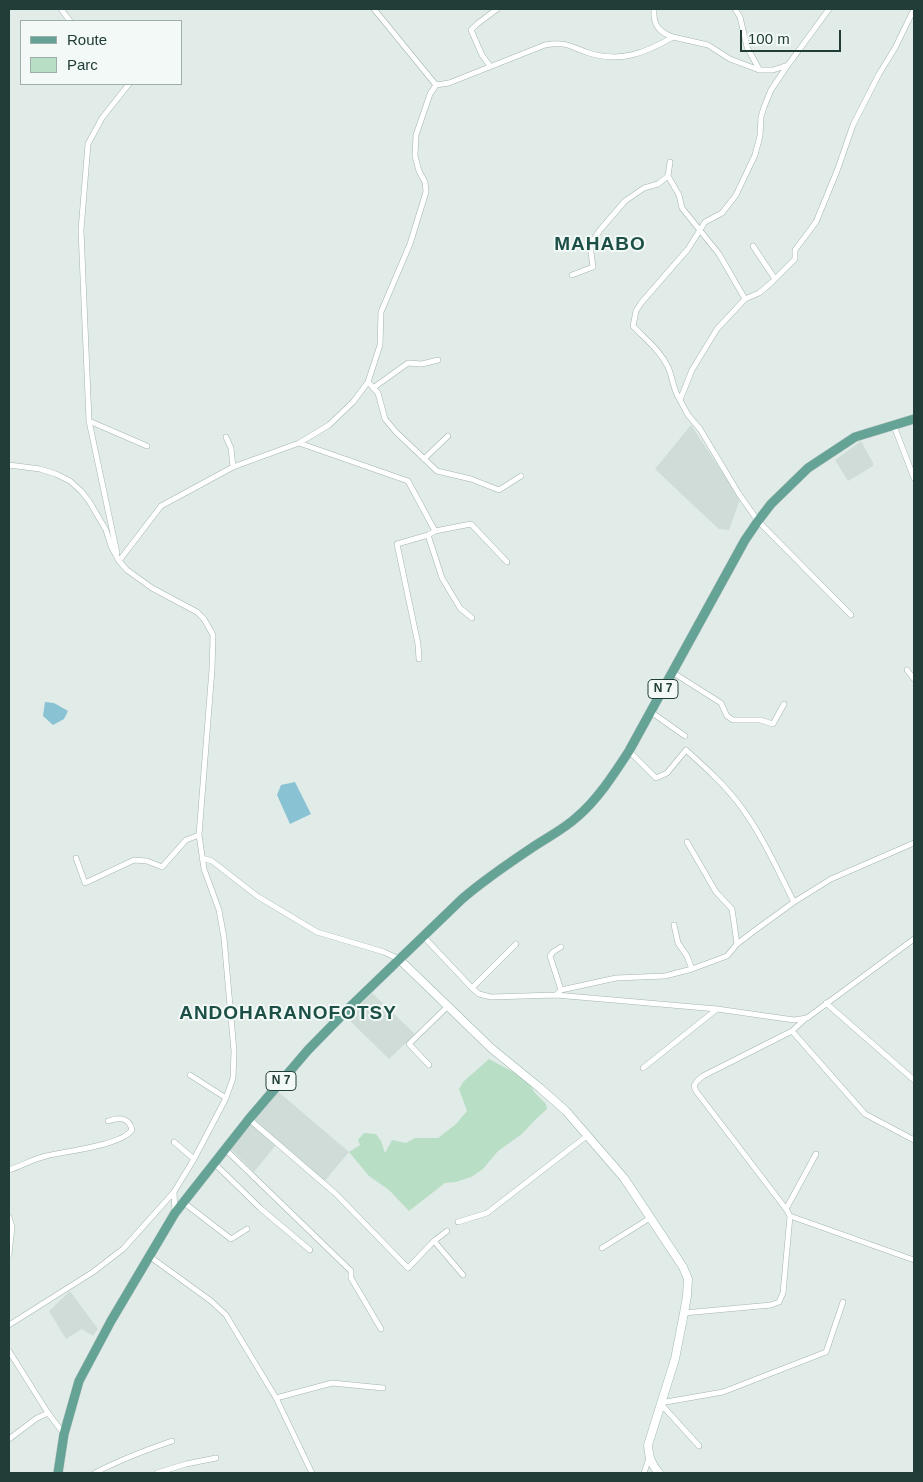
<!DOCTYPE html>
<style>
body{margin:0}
#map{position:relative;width:923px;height:1482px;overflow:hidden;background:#e1ece8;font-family:Helvetica,sans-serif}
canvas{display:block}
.frame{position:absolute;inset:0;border:10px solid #213d38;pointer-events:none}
.legend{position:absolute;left:20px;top:20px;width:162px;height:65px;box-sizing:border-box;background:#f2f9f6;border:1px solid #9eaeaa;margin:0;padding:6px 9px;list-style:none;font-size:15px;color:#213d38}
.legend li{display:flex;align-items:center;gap:10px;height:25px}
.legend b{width:25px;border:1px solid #9eaeaa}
.scale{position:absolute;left:740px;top:30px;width:101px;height:22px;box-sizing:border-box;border:2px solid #213d38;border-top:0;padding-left:6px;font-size:15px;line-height:18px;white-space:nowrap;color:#213d38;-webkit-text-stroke:4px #f2f9f6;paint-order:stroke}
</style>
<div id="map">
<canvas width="923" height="1482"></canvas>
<div class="frame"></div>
<ul class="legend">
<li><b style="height:6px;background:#65a397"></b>Route</li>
<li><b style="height:14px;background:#b9dec6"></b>Parc</li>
</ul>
<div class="scale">100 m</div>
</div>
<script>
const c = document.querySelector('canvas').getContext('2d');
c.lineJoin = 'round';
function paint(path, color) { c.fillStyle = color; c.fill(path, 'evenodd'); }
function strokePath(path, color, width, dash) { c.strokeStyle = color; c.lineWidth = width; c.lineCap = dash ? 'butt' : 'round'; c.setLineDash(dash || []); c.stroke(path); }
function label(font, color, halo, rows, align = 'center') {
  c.font = font + ' Helvetica,sans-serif'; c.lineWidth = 4; c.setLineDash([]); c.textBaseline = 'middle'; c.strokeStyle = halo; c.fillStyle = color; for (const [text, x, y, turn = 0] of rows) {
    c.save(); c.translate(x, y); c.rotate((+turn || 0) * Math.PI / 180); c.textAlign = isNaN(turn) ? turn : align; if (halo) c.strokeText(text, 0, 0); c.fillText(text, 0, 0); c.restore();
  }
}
paint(new Path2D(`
 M691 425 740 499 729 530 719 529 692 504 655 469Z
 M861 441 873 463V466L848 481 835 460Z
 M372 993 415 1034 389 1059 347 1018Z
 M275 1089 349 1152 323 1183 249 1119Z
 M250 1122 276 1145 254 1172 230 1148Z
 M70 1291 98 1329 93 1336 82 1329 66 1339 49 1311Z`), '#cfdcd7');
paint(new Path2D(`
 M489 1059 526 1079 535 1093 546 1104 547 1109 535 1120 522 1134 498 1151 483 1169 471 1177 456 1182 445 1183 409 1211 389 1190 369 1176 349 1152 360 1145 358 1140 364 1133 376 1134 381 1141 385 1153 392 1140 406 1143 415 1138H438L456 1124 467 1111 459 1089 463 1082Z`), '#b9dec6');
paint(new Path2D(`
 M45 702 54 703 68 711 64 719 53 725 43 716Z
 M295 782 311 814 290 824 277 795 281 785Z`), '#88c2d3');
const street = new Path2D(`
 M61 9 70 21
 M374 9 436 85
 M654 9C653 24 658 32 673 37
 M735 9 740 17 747 47 759 69
 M490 66 482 55 471 30 477 24 497 9
 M668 176 679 195 682 208 719 254 745 299
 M753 246 775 279
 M572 275 593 267 590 245 600 230 625 201 644 188 658 184 668 176 670 162
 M368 382 378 393 385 419 396 432 437 471 471 479 499 490 521 476
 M373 388 408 363 422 364 438 360
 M680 400C673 390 673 378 668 367 660 350 645 339 633 326L636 311 641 303 688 249 705 222 722 213 736 195 755 155 760 136 761 117 764 107 771 90 787 66
 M89 421 147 446
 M894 426 914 478
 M226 437 231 448 233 467
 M299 443 408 481 435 531 471 524 507 562
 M424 459 448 436
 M9 465 40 469 56 474 70 481 81 491 89 501 106 530 111 546 119 561 127 570 152 588 197 612 204 619 213 635 212 669 199 835 204 869 219 910 224 938 234 1051 233 1078 226 1098 194 1159 174 1192 175 1213
 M428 535 442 578 460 608 472 618
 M117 553 89 421 81 230 88 144 102 118 129 84
 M119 561 161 506 233 467 299 443 329 425 353 402 368 382 380 345 381 312 410 244 426 192 425 182 419 171 415 156 416 135 430 94 436 85 449 83 545 45C567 41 570 47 589 53 621 63 645 53 673 37L708 45 730 59 759 70H773L788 65 829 9
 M851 615 758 521 739 494 700 429 688 415 680 400 692 370 717 329 745 299 759 293 771 283 795 259V250L816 222 837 171 853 125 879 74 895 48 914 9
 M419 659 418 644 397 544 428 535 435 531
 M907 670 914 679
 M672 672 721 703 727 716 733 720H760L773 724 784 704
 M651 712 685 736
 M629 751 656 778 667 773 686 750C706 768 726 786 742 808 763 837 778 871 794 902
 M687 842 716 892 732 909 737 944
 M76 858 85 883 134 860 147 861 162 867 186 840 199 835
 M202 858 212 861 257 896 317 932 384 952 399 959
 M674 925 678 943 687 956 692 969
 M423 936 472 988 479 994 491 997 556 995 717 1009 794 1020 807 1018 914 939
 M561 947 553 952 550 956 561 990
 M472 988 516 944
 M556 995 561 990 616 978 665 976 692 969 727 956 737 944 754 931 794 902 831 879 914 843
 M826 1003 914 1080
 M806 1018 792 1031 703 1076 697 1081 694 1086 696 1091 786 1209 790 1216 914 1260
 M792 1031 865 1114 914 1140
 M429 1065 409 1044 448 1006
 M643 1068 717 1009
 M190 1075 226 1098
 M249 1119 336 1194 408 1268 434 1241 447 1231
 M174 1142 194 1159
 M225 1149 351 1271V1278L381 1329
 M214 1163 260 1208 310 1250
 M9 1170C21 1166 33 1159 46 1156 66 1151 120 1146 132 1130 129 1117 119 1117 108 1121
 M183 1202 231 1239 247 1229
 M786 1209 816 1154
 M9 1217 12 1227 9 1254
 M458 1222 487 1213 588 1135
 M434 1241 463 1275
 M602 1248 650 1218
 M149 1256 211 1301 226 1315 276 1398 312 1473
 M684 1313 771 1305 779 1302 783 1293 790 1216
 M9 1325 93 1272 123 1249 174 1192
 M9 1351 48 1413 64 1434
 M276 1398 332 1383 383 1388
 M9 1439 37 1418 48 1413
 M699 1446 660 1403 723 1392 826 1352 843 1302
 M95 1473C119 1460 146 1450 172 1441
 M157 1473 186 1464 216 1458
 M644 1473 649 1458`);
const secondary = new Path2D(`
 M399 959 491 1048 540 1088 566 1111 624 1178 683 1267 688 1279 687 1296 684 1313 675 1359 648 1445C649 1457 651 1464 659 1473`);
const primary = new Path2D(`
 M58 1473 64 1434 79 1381 111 1321 175 1213 249 1119 308 1050 353 1004 462 899C484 880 509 863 533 847 548 837 564 829 577 817 598 799 614 774 629 751L745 540 758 521 771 504 808 468 855 437 914 419`);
strokePath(street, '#a4b4b0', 6);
strokePath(secondary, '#9fb8b1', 9);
strokePath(primary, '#c1c9c7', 10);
strokePath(street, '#fff', 5);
strokePath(secondary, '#fff', 8);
strokePath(primary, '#65a397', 9);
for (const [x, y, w] of [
 [663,689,30],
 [281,1081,30]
]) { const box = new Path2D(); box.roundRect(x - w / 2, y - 9.5, w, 19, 4); c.fillStyle = '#f2f9f6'; c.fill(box); strokePath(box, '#213d38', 1); }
label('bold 12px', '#213d38', null, [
 ["N 7",663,689],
 ["N 7",281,1081]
]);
c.letterSpacing = '1px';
label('bold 19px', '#1c5047', '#f2f9f6', [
 ["MAHABO",600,245],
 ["ANDOHARANOFOTSY",288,1014]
]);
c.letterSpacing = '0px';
</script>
